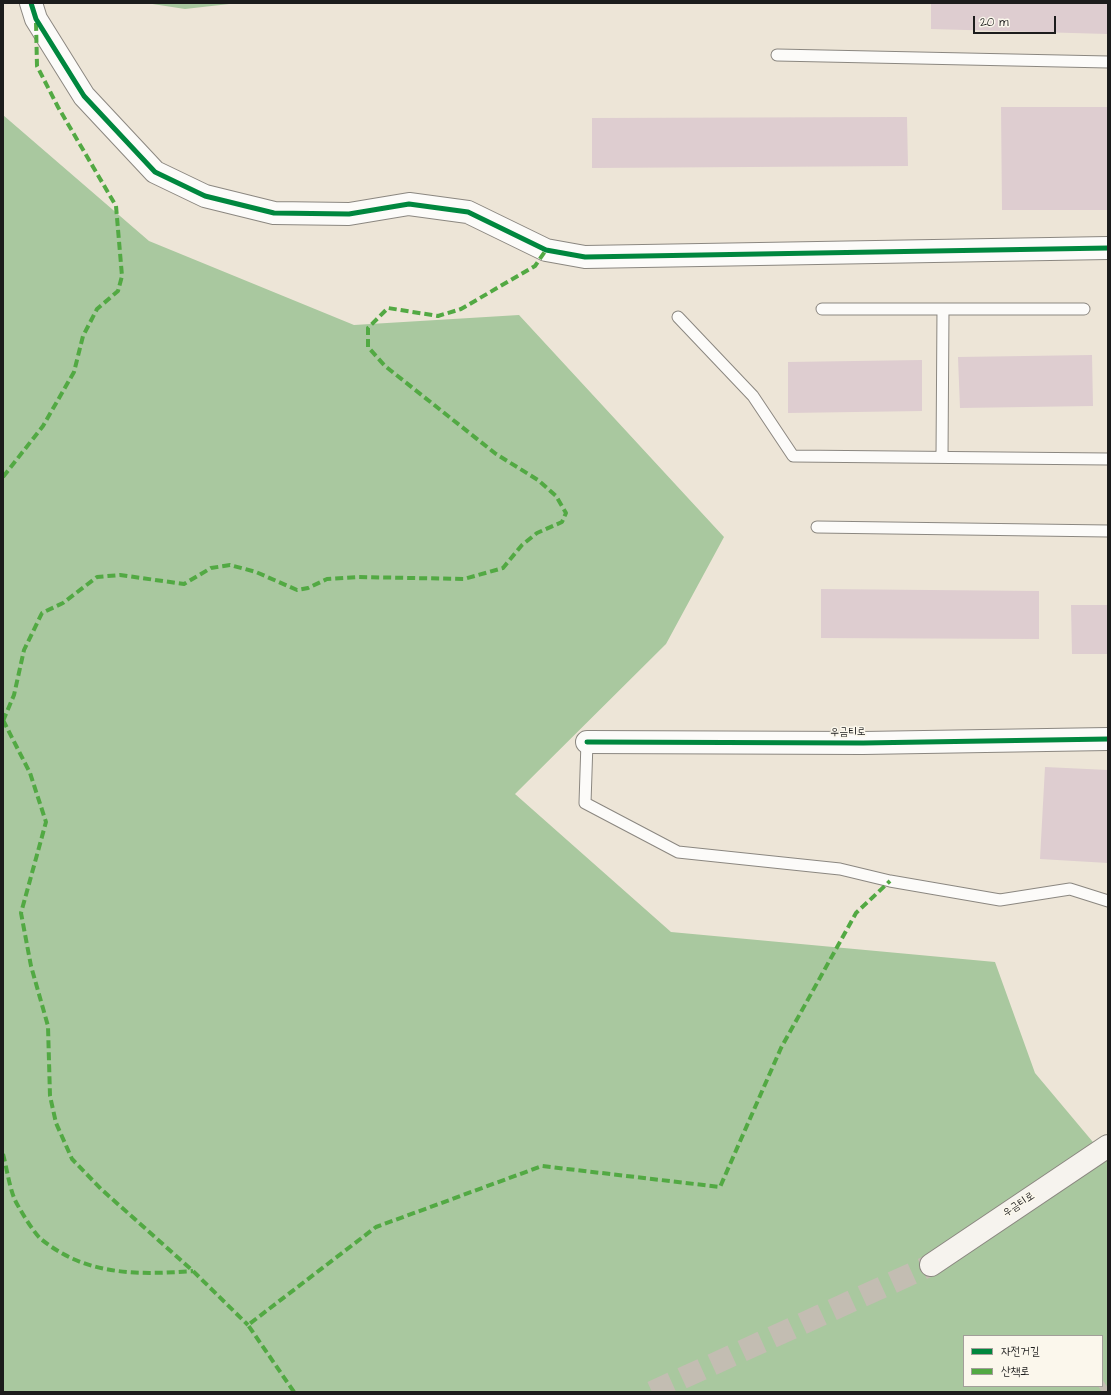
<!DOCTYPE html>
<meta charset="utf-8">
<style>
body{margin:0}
#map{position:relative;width:1111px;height:1395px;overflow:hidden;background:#ede5d7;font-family:"Architects Daughter","Poor Story",sans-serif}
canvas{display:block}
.frame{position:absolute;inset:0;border:4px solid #1c1c1c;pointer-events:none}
.legend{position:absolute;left:963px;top:1335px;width:140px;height:52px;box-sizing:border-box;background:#fbf7ec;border:1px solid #a29f99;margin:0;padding:5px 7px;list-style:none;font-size:12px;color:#1c1c1c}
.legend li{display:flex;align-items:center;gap:8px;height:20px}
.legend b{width:20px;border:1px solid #a29f99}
.scale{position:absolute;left:973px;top:16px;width:83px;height:18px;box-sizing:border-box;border:2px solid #1c1c1c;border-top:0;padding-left:5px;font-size:12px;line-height:14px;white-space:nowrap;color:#1c1c1c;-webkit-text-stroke:3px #fbf7ec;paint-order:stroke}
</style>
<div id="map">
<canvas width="1111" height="1395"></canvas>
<div class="frame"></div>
<ul class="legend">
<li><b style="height:5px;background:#00873e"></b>자전거길</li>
<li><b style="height:5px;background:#52a943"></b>산책로</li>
</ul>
<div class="scale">20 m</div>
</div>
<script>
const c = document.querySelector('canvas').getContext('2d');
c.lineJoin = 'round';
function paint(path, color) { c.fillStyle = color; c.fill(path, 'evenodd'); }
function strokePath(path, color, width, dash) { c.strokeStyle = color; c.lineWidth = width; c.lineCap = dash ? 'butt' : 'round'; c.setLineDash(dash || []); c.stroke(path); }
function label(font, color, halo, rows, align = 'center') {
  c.font = font + ' "Architects Daughter","Poor Story",sans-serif'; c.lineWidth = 3; c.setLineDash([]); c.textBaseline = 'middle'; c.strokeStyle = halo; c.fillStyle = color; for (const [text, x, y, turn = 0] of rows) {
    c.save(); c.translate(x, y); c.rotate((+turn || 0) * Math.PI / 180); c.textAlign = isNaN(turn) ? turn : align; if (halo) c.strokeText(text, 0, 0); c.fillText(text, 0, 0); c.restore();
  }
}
paint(new Path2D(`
 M146 3H238L185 9Z
 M3 115 149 241 354 325 519 315 724 537 666 644 515 794 671 932 995 962 1035 1073 1108 1160V1392H3ZM964 1336H1102V1386H964Z`), '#a9c89f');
paint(new Path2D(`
 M931 3H1108V34L931 29Z
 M1001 107H1108V210H1002Z
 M907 117 908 166 592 168V118Z
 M1092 355 1093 406 960 408 958 357Z
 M922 360V411L788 413V362Z
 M821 589 1039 591V639L821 638Z
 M1071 605H1108V654H1072Z
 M1045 767 1108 770V863L1040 859Z`), '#decdd0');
strokePath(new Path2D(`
 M652 1392 931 1265
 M1102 1392 1108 1388`), '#c3bdb2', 22, [22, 11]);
const service = new Path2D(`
 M777 55 1108 62
 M822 309H1084
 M678 317 753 396 793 456 1108 459
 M942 457 943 309
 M817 527 1108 531
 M587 742 585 803 678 852 840 869 890 881 1000 900 1070 889 1108 901`);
const minor = new Path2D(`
 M31 3 36 19 84 96 155 172 205 196 274 213 349 214 409 204 468 212 546 250 585 257 1108 248
 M587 742 863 743 1108 739`);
const secondary = new Path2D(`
 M931 1265 1108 1146`);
strokePath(service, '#8b8780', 13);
strokePath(minor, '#8b8780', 24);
strokePath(secondary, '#8b8780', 24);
strokePath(service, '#fcfbf9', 11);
strokePath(minor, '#fcfbf9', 22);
strokePath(secondary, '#f6f3ee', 22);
strokePath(new Path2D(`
 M3 477 43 426 74 372 83 336 97 309 118 291 122 276 116 206 58 107 37 66 36 22
 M3 720 30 773 46 822 21 913 31 966 48 1026 50 1096 56 1123 72 1159 101 1189 193 1271 248 1325
 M3 721 14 695 24 650 42 613 63 603 97 577 120 575 184 584 211 568 230 565 256 572 297 590 308 588 327 579 359 577 464 579 503 568 522 545 537 533 562 522 566 513 556 496 538 480 496 454 385 366 368 347V328L388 308 438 316 461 309 535 266 546 250
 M3 1154C7 1169 10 1192 17 1204 22 1213 34 1233 41 1239 86 1276 138 1275 193 1271
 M294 1392 248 1325 376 1227 542 1166 720 1187 781 1048 856 913 890 881`), '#52a943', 4, [8, 4]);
strokePath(new Path2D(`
 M31 3 36 19 84 96 155 172 205 196 274 213 349 214 409 204 468 212 546 250 585 257 1108 248
 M587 742 863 743 1108 739`), '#00873e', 5);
label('11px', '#1c1c1c', '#fbf7ec', [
 ["우금티로",848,733],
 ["우금티로",1019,1205,-34]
]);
</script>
